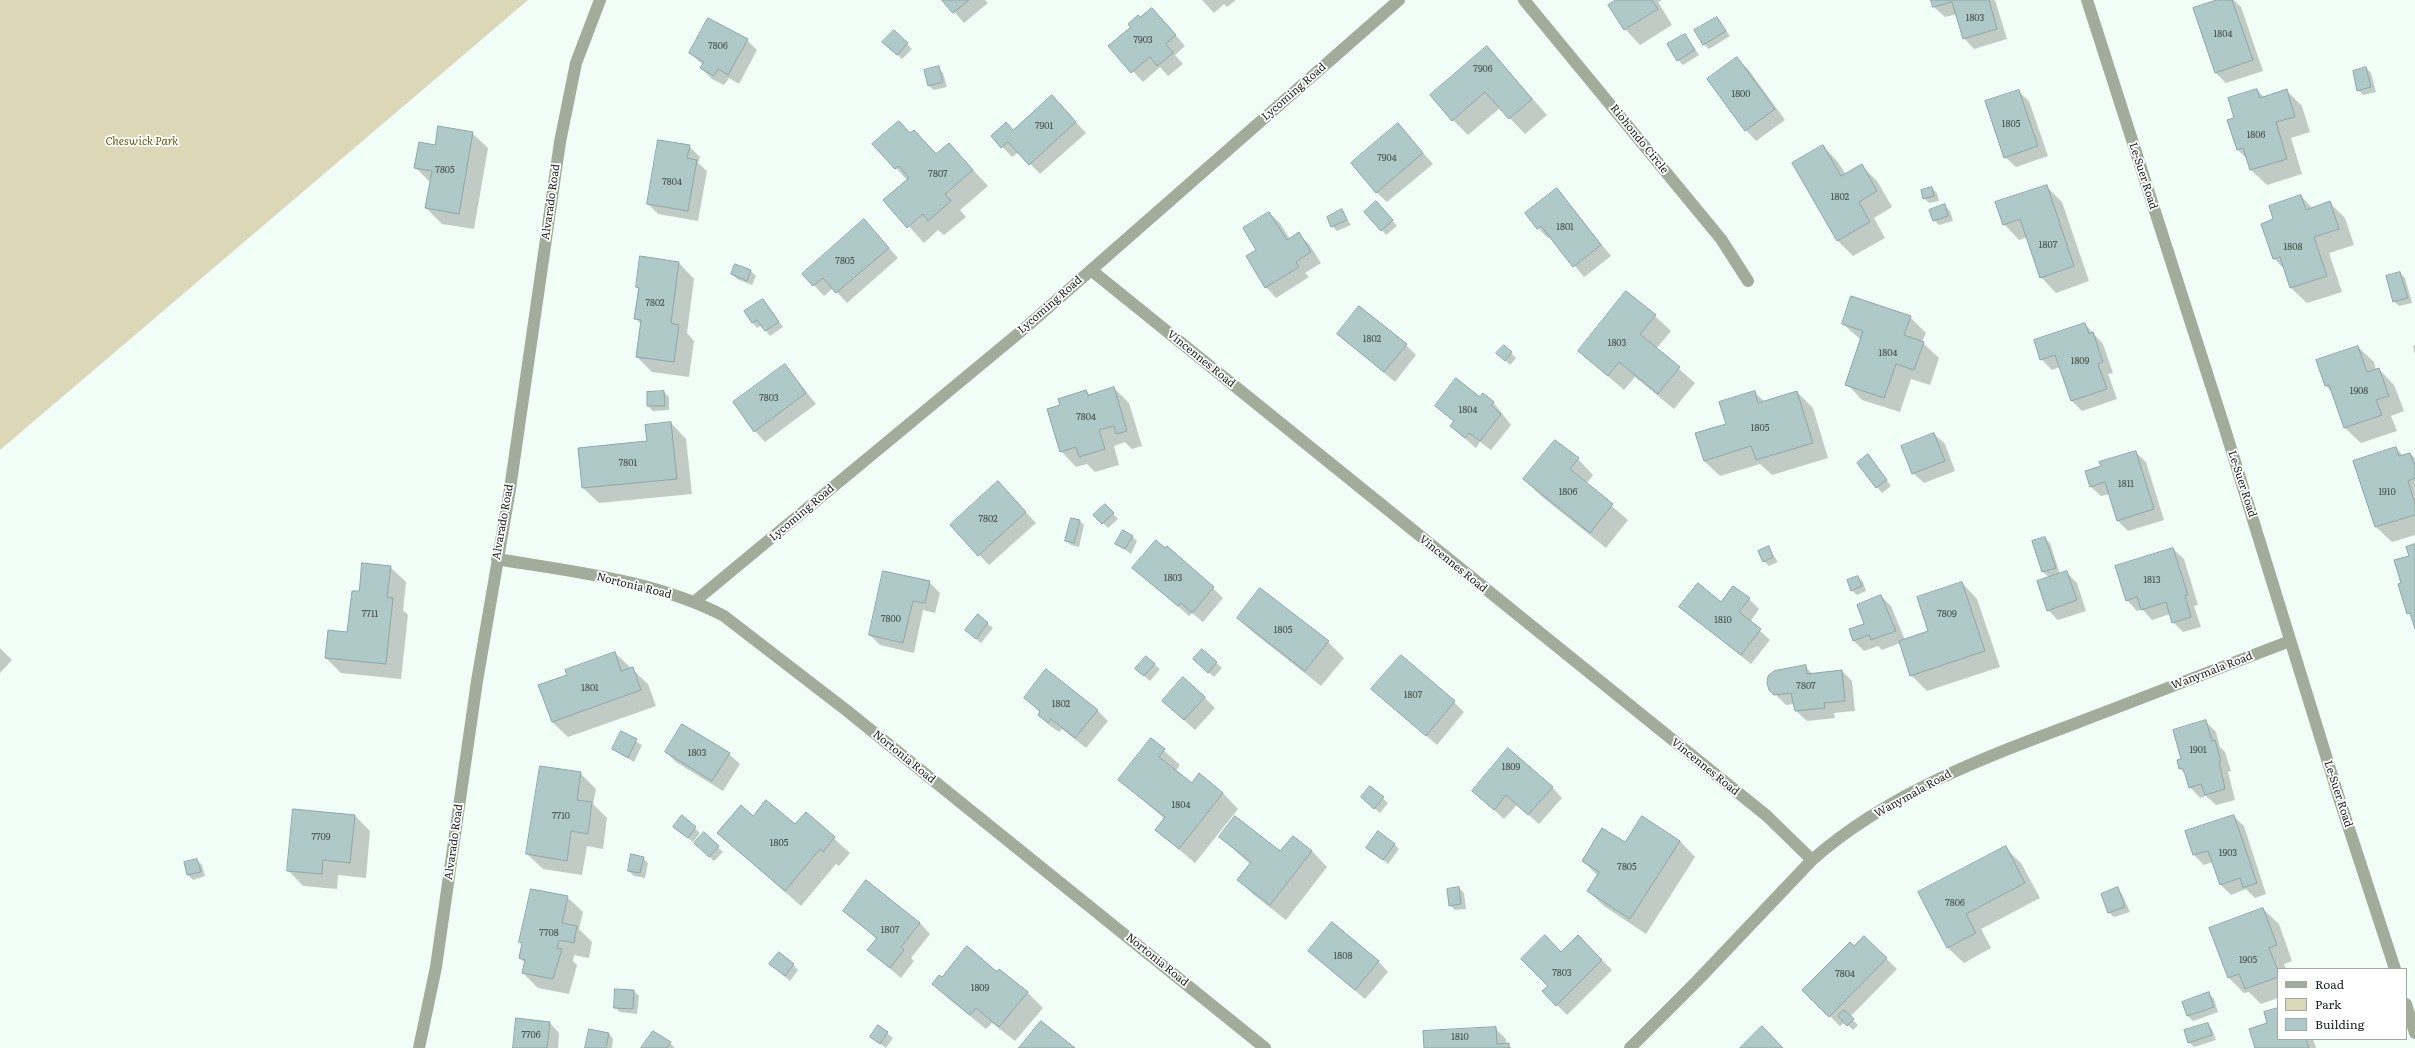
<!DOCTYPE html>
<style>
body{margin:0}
#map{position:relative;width:2415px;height:1048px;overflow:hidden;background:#f1fef7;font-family:Literata,serif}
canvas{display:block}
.legend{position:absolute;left:2277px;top:968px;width:130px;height:72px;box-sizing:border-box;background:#fff;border:1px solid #a3a7a5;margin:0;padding:5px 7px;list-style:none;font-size:12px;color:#1a221e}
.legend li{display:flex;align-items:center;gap:8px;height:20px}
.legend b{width:20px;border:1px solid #a3a7a5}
</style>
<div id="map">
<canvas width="2415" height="1048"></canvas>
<ul class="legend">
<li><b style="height:5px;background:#a2ac9a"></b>Road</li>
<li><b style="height:11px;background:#dbd7b7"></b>Park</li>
<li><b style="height:11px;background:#afc9c8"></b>Building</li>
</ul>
</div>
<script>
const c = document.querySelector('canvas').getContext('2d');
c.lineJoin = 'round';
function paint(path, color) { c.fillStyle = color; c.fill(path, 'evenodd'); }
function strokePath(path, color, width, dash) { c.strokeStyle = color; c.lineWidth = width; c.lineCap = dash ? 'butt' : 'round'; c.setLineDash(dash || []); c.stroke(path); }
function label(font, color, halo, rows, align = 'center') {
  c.font = font + ' Literata,serif'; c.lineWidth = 3.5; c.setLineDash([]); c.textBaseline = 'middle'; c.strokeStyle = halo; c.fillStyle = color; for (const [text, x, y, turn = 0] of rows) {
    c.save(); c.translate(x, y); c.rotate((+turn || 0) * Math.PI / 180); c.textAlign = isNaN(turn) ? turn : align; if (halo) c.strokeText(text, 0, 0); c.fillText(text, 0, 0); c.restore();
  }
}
paint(new Path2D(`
 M0 0H528L0 450Z`), '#dbd7b7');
paint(new Path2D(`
 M944 0H985L988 3 964 23Z
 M1202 0H1236L1227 7 1224 4 1214 13Z
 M1618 0H1662L1658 2 1672 25 1640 45 1625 29Z
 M1932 0H1995L2007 39 1974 49 1964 38 1957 14 1945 17 1934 7Z
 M2220 0H2234L2241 7 2263 71 2226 83 2216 73Z
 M1141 18 1162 19 1185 46 1175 55 1183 64 1168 76 1160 67 1143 82 1110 46Z
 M1717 18 1730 36 1709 49 1704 44Z
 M894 31 912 49 902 59 884 42Z
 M1685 35 1699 55 1683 65 1678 60Z
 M747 40 757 50 739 84 729 78 724 85 712 79 701 68 703 65 690 53Z
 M1487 47 1547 115 1525 134 1500 108 1468 135 1453 120Z
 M1737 59 1748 69 1785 120 1756 141 1746 130 1709 80Z
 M938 68 943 73 947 87 934 90 929 86Z
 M2366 68 2371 73 2376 92 2363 95 2358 90Z
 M2257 90 2264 97 2287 91 2302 106 2310 132 2291 138 2302 174 2267 185 2251 170 2248 160 2237 149 2235 119Z
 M2018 91 2029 101 2048 156 2016 167 2005 157Z
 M1052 96 1086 133 1040 174 1019 152 1012 157 992 136 1013 131Z
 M1398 125 1433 164 1387 202 1376 192Z
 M914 131 937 154 949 144 988 186 960 210 966 217 944 235 938 230 924 243 885 200 907 180 874 144 911 134Z
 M472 133 488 148 474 229 442 224 426 208 431 183 416 168Z
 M689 146 700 157 698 163 707 171 698 221 658 214 648 204Z
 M1823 146 1838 162 1846 175 1862 166 1877 181 1892 207 1874 218 1885 238 1853 256 1838 241Z
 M2046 186 2062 202 2089 281 2056 293 2041 277 2027 237 2019 240 2004 224Z
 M1932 188 1937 193 1939 201 1929 203 1924 198Z
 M1557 189 1611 256 1584 277 1551 237 1548 238 1538 228Z
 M2301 196 2313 209 2330 203 2345 218 2354 245 2329 253 2342 292 2307 303 2291 288 2285 270 2274 258 2275 220Z
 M1945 206 1950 211 1953 221 1939 225 1934 220Z
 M1381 207 1397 226 1386 235 1382 230Z
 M1342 211 1351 225 1337 231 1332 226Z
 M1269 213 1280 223 1290 239 1298 234 1309 244 1321 263 1305 273 1309 277 1276 298 1266 287 1247 257 1258 250Z
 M874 231 898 258 847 303 833 288 824 296 814 285Z
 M641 258 679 263 694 279 687 333 694 341 689 377 652 372 637 357 641 324 635 318Z
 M736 265 751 271 756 276 752 285 737 279 732 274Z
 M2400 273 2405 278 2412 303 2399 306 2394 301Z
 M763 300 783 327 770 336 762 325 757 328 753 323Z
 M1655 316 1671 331 1656 349 1695 383 1674 409 1635 377 1624 390 1579 351Z
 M1910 317 1926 333 1922 342 1939 358 1930 385 1911 379 1900 412 1862 400 1847 384 1861 340 1843 324Z
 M2085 324 2103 344 2113 373 2108 374 2117 399 2082 411 2071 400 2060 367 2052 370 2041 359Z
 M1338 334 1406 345 1416 355 1395 382Z
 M2415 345V355L2413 346Z
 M2358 347 2374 362 2376 370 2379 369 2394 385 2404 411 2391 416 2397 431 2361 443 2345 428 2333 393 2326 386Z
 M1498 353H1511L1516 358 1510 365Z
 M785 365 816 404 765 442 755 431Z
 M1114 388 1129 403 1142 446 1132 449 1125 442 1114 446 1119 465 1095 472 1087 464 1076 467 1061 451V406L1086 391 1090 395Z
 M664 392 669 397V410L653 411 648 406Z
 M1754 392 1765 402 1797 392 1813 408 1828 458 1772 475 1760 464 1720 476 1704 461 1727 424Z
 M1480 398 1493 402 1511 425 1491 450 1480 442 1476 448 1462 436 1452 426 1454 422 1436 406Z
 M671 423 686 439 692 494 599 503 583 488 579 449 648 442Z
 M1934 434 1945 444 1955 471 1924 483 1913 473Z
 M2396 448 2403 456 2410 454 2415 458V535L2392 542 2376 527 2355 462Z
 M2135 452 2146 462 2164 520 2128 531 2118 521 2110 494 2101 496 2090 486Z
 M1868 456 1891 486 1882 493 1858 463Z
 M1578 459 1593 475 1586 484 1628 520 1606 548 1540 495 1524 479Z
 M1008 493 1036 523 989 565 951 526Z
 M1105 505 1118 519 1108 528 1095 515Z
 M1079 520 1084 525 1079 547 1071 545 1066 540Z
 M1132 536 1137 541 1131 554 1116 543Z
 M2045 538 2050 543 2060 574 2066 572 2077 583 2086 611 2058 620 2048 610 2050 578 2043 572Z
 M1768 547 1778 562 1769 566 1764 561Z
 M2173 549 2184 559 2198 605 2194 606 2201 627 2183 632 2173 622 2170 614 2152 620 2142 609 2137 611 2127 600Z
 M390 567 406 582 403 610 408 615 401 679 341 673 326 658 348 633 360 592Z
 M1134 568 1213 588 1223 598 1203 622 1192 613 1189 616Z
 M1858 577 1863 582 1866 591 1857 595 1852 590Z
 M929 582 940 593 935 613 923 610 914 653 880 645 870 635Z
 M1962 583 1977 599 2000 667 1927 691 1911 675 1900 643 1882 650 1878 646 1864 651 1854 641 1850 630 1866 624 1881 596 1891 606 1905 640 1929 632Z
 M1260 589 1328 642 1344 658 1321 686 1254 633 1238 618Z
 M1749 599 1759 609 1750 622 1770 640 1751 664 1681 607Z
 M978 616 993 628 981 643 966 630Z
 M0 648 12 660 0 673Z
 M1202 650 1222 668 1214 677 1199 664Z
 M615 653 648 684 656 706 568 737 552 722 568 675Z
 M1146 658 1160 669 1150 681 1142 674Z
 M1805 667 1813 674 1842 671 1852 681 1855 711 1834 713 1835 718 1807 721 1796 711 1795 704 1786 705 1770 689Z
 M1373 689 1454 702 1464 712 1437 745Z
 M1204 697 1215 708 1195 730 1163 701Z
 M1025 698 1097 710 1108 721 1086 748 1062 729 1059 732 1049 725 1039 715 1041 713Z
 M2205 721 2216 732 2220 747 2225 752 2231 771 2228 772 2235 800 2216 805 2206 796 2200 798 2190 787 2186 774 2180 768 2182 760Z
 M621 733 642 745 634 762 613 749Z
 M1151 739 1180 765 1176 771 1192 784 1223 793 1238 809 1195 863 1156 830 1165 819 1119 780Z
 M666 752 729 754 740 764 723 791 676 762Z
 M580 773 596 789 593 804 607 818 603 849 587 846 582 875 543 869 527 854Z
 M1370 787 1388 803 1380 813 1367 802Z
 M1552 787 1562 798 1539 824 1517 805 1504 819 1473 791Z
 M806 813 850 853 839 866 836 864 801 906 718 833 754 817 795 826Z
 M354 815 370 831 366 878 338 875 337 889 303 886 288 870Z
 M2233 816 2244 826 2266 894 2255 898 2246 889 2231 895 2220 884 2213 862 2204 865 2194 855 2186 832Z
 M682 817 700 833 693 842 679 831Z
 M704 834 723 852 714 861 695 843Z
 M1220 837 1280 852 1312 851 1327 867 1286 920 1254 895 1238 880 1250 864Z
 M1680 841 1695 857 1646 934 1604 906 1588 891 1598 876 1583 861 1625 844Z
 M1394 844 1399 849 1388 864 1367 847Z
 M2005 848 2021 863 2040 898 1981 929 1991 948 1964 963 1948 948 1920 893Z
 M643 858 648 863 645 878 634 876 629 871Z
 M197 860 202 865 205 876 193 880 188 875Z
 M1459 888 1464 893 1466 909 1455 910 1450 905Z
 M2118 889 2122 894 2130 912 2114 917 2109 912Z
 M567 897 583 912 579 929 592 942 589 958 574 955 573 961 577 965 569 994 538 988 523 973 525 963 520 958 523 944 520 942Z
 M2263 909 2279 924 2292 961 2284 964 2286 969H2278V998L2261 1004 2249 992 2244 993 2229 978 2211 928Z
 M844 911 920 923 930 934 911 958 914 961 901 978 868 950 877 939Z
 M1578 936 1612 970 1567 1015 1543 991 1549 986 1561 953Z
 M1864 937 1897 969 1850 1017 1858 1025 1853 1030 1845 1022 1840 1026 1803 990Z
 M1309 951 1378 961 1388 972 1365 999Z
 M770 964 793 965 798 970 790 981Z
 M942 979 1027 992 1043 1008 1015 1041 992 1023 986 1029 949 999 934 984Z
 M634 991 639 996 637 1014 620 1012 615 1007Z
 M2209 994 2214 999 2218 1012 2193 1021 2188 1016 2183 1002Z
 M2278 1009V1039H2313L2316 1048H2256Z
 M549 1022 559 1033 558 1048H514Z
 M2207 1024 2212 1029 2216 1040 2194 1047 2189 1042Z
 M878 1026 893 1038 886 1048 871 1037Z
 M1495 1028 1506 1039V1044L1512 1048H1425Z
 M653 1032 670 1043 675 1048H643Z
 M609 1034 613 1039 612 1048H586Z`), '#0003');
const building = new Path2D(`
 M942 0H969L953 13Z
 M1616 0H1652L1658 9 1624 30 1608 5Z
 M1931 0H1989L1997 29 1963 39 1952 2 1933 7Z
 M2217 0H2232L2253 60 2215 73 2193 8Z
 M1152 8 1176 35 1166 44 1173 53 1157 66 1150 57 1131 73 1108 46 1131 27 1128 24 1138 15 1140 17Z
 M1717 17 1726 31 1703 45 1694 30Z
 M708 18 748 39 728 75 718 69 714 76 700 68 704 62 689 53Z
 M894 30 908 43 897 55 882 42Z
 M1685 34 1695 50 1677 61 1667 44Z
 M1487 46 1532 99 1509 119 1485 92 1452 121 1430 95Z
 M1737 57 1775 109 1745 131 1707 79Z
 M939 66 943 82 928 86 924 70Z
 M2366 67 2371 87 2357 91 2353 71Z
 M2257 89 2260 98 2287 89 2295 117 2276 122 2287 159 2250 170 2243 148 2237 150 2227 120 2234 118 2228 98Z
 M2019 90 2038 146 2004 158 1985 101Z
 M1052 95 1076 122 1029 165 1008 142 1001 148 991 136 1006 122 1013 130Z
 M899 121 910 133 914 130 936 154 949 143 973 170 945 194 951 201 928 221 923 214 907 228 883 200 909 178 899 166 895 169 872 144Z
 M1398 123 1423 153 1376 193 1351 163Z
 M438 126 473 132 459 214 425 208 432 171 414 168 419 142 435 145Z
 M658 140 690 145 687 158 697 160 688 211 647 204Z
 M1823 145 1841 176 1862 164 1877 191 1859 202 1870 222 1837 241 1792 163Z
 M2047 185 2074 266 2040 278 2020 219 2003 225 1995 202Z
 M1932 187 1934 196 1923 199 1921 190Z
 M1557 188 1601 245 1573 267 1541 226 1537 229 1525 213Z
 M2301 195 2306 210 2330 201 2339 229 2314 237 2327 276 2290 288 2280 257 2273 259 2261 224 2273 219 2269 206Z
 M1376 201 1393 220 1381 231 1364 212Z
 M1945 204 1948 216 1933 221 1929 210Z
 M1342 209 1347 220 1331 227 1327 217Z
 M1269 212 1287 240 1299 232 1311 252 1296 262 1299 267 1265 288 1246 256 1256 250 1243 228Z
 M864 219 889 248 836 293 823 278 813 286 802 274Z
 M640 256 679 262 671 323 679 325 674 362 636 357 641 320 634 319 639 288 636 287Z
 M735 264 751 270 747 281 731 274Z
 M2400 272 2408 298 2393 302 2386 276Z
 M1626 291 1656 315 1640 334 1680 367 1658 394 1619 362 1608 376 1578 351Z
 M1851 296 1911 316 1904 335 1924 342 1914 370 1896 364 1884 398 1845 385 1863 331 1842 324Z
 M763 299 779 322 765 331 757 320 752 323 744 311Z
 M1359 306 1407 344 1384 372 1337 334Z
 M2085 323 2089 334 2093 332 2103 362 2098 364 2107 389 2071 401 2055 355 2040 360 2034 340Z
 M1504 345 1512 352 1505 361 1496 353Z
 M2358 346 2367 372 2379 368 2389 396 2376 400 2382 415 2344 428 2329 385 2325 386 2316 360Z
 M785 364 806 393 754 432 733 402Z
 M1456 378 1480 397 1483 393 1494 402 1491 405 1501 414 1480 441 1469 433 1465 438 1450 426 1454 421 1435 406Z
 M1114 387 1127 431 1116 434 1114 426 1099 430 1105 449 1079 457 1076 447 1060 452 1047 409 1060 405 1058 399 1086 390 1088 395Z
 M664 391 665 406H647V392Z
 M1755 391 1758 403 1797 391 1813 443 1756 460 1751 446 1704 461 1695 433 1726 424 1719 402Z
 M671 422 677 479 582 488 578 448 647 441 645 425Z
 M1934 433 1945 461 1912 474 1901 446Z
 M1555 440 1579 458 1570 469 1613 504 1590 533 1523 479Z
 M2396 447 2399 456 2410 453 2415 466V478L2408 481 2415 504V515L2375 527 2353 461Z
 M2136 451 2154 509 2117 521 2105 482 2090 487 2085 471 2101 466 2099 462Z
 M1868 454 1887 480 1876 488 1857 463Z
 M998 481 1026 512 978 556 950 525Z
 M1105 504 1114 513 1102 524 1093 515Z
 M1071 518 1080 520 1074 543 1065 541Z
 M1123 530 1133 536 1125 549 1115 544Z
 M2045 537 2056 568 2042 572 2032 541Z
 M1156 540 1165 548 1167 546 1214 587 1192 613 1181 603 1178 606 1132 568Z
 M2415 544V629L2410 613 2407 614 2398 584 2401 583 2394 560 2409 556 2406 547Z
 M1769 546 1773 557 1763 562 1758 551Z
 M2173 548 2188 595H2185L2191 617 2172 623 2166 602 2141 610 2137 597 2126 601 2115 566Z
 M362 563 391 566 387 597 393 598 386 664 325 658 328 630 347 632 352 591H359Z
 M883 571 930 581 925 603 913 601 903 643 869 635Z
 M2067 571 2077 600 2047 611 2037 581Z
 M1858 576 1862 586 1851 591 1847 580Z
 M1962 582 1985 651 1910 676 1899 641 1928 631 1917 597Z
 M1698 583 1721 602 1733 586 1750 598 1739 612 1761 629 1741 655 1679 607Z
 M1260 588 1329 641 1305 671 1237 618Z
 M1881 595 1896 631 1871 640 1869 635 1853 641 1849 629 1864 624 1857 605Z
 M978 614 988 623 976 639 965 630Z
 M1202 649 1217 662 1208 673 1193 659Z
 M615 652 621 671 633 667 641 690 552 722 538 685 567 675 565 670Z
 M1401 655 1455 701 1426 736 1371 689Z
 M1146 656 1155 664 1144 676 1135 669Z
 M1806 665 1807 674 1842 670 1845 701 1824 703 1825 708 1795 711 1791 693 1774 695 1769 690 1767 683 1768 676 1774 671Z
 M1046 669 1098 710 1075 738 1051 719 1048 723 1038 715 1040 711 1024 698Z
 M1183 677 1205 697 1184 720 1162 701Z
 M2206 720 2212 741 2215 740 2221 761 2219 762 2225 789 2205 795 2201 784 2189 788 2185 774 2182 768 2179 769 2177 760 2181 759 2173 730Z
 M682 724 730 753 712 781 665 752Z
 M621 731 637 739 628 758 612 749Z
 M1151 738 1165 749 1159 757 1192 783 1199 773 1223 793 1179 849 1155 830 1165 817 1118 780Z
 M1508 748 1553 787 1528 815 1506 795 1494 810 1472 791Z
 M540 766 581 772 577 800 592 802 588 834 571 831 567 861 526 854Z
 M1370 786 1384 797 1374 809 1361 797Z
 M766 800 795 824 806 812 835 837 823 852 820 849 785 891 717 833 741 805 753 816Z
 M293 809 355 815 350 863 323 860 322 874 287 871Z
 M682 815 696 827 688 838 673 827Z
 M2234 815 2257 883 2243 888 2240 878 2220 885 2208 851 2193 855 2185 831Z
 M1235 816 1280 851 1293 836 1312 851 1270 905 1237 880 1251 862 1219 837Z
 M1642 816 1680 841 1630 919 1587 891 1599 872 1582 861 1602 828 1625 842Z
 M1378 831 1395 844 1383 860 1366 848Z
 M704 832 719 846 709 857 694 843Z
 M2006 846 2025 883 1966 914 1976 933 1947 948 1918 892Z
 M631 854 644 857 640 873 628 871Z
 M197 859 201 872 187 875 184 862Z
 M866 880 920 923 901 947 904 950 890 968 867 950 877 938 843 911Z
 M1459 887 1461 904 1449 906 1447 889Z
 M2118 887 2125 907 2108 913 2101 894Z
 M531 889 568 896 562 923 577 926 574 943 559 940 557 948 562 949 553 979 522 973 525 960 519 958 522 943 519 942Z
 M2263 908 2277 945 2269 948 2278 971V977L2245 989 2239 974 2228 978 2209 928Z
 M1332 922 1379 961 1355 990 1308 951Z
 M1545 935 1561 952 1578 935 1602 960 1556 1006 1542 991 1548 986 1521 959Z
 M1864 936 1887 958 1829 1017 1802 990 1850 942 1854 946Z
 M967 946 997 972 999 969 1028 992 999 1027 976 1008 970 1015 932 984 939 975 942 977Z
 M779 952 794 964 785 976 769 964Z
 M615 989 634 990 633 1009 614 1008Z
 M2209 992 2214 1007 2187 1016 2182 1002Z
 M2278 1008V1039H2306L2309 1048H2255L2249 1029 2267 1023 2264 1012Z
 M1844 1010 1854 1019 1847 1026 1838 1016Z
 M516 1018 550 1022 547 1048H513Z
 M1041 1021 1075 1048H1019Z
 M2208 1023 2212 1035 2188 1043 2184 1030Z
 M878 1025 888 1032 880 1044 870 1037Z
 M1762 1026 1783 1048H1740Z
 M1496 1027 1497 1044 1509 1043V1048H1424L1423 1031Z
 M589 1029 609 1033 606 1048H585Z
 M653 1031 671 1042 667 1048H641Z`);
paint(building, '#afc9c8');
strokePath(building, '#8da6a5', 1);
strokePath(new Path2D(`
 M1524 0 1721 239 1748 281
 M2087 0 2224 426 2339 798 2395 969
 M1091 270 1767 816 1812 860
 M497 559C573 572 655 580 724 616L846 710 1265 1048
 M694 602 1025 328 1399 0
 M2406 1004 2415 1033
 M419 1048 436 967 477 681 510 489 560 142 576 63 600 0
 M1630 1048 1697 981 1812 860C1888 793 1985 757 2079 722 2149 695 2220 668 2290 641`), '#a2ac9a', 12);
label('9px', '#3f4c48', null, [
 ["1803",1975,18],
 ["1804",2223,34],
 ["7903",1143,40],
 ["7806",718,46],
 ["7906",1483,69],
 ["1800",1741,94],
 ["1805",2011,124],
 ["7901",1044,126],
 ["1806",2256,135],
 ["7904",1387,158],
 ["7805",445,170],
 ["7807",938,174],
 ["7804",672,182],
 ["1802",1840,197],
 ["1801",1565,227],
 ["1807",2048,245],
 ["1808",2293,247],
 ["7805",845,261],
 ["7802",655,303],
 ["1802",1372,339],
 ["1803",1617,343],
 ["1804",1888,353],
 ["1809",2080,361],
 ["1908",2359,391],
 ["7803",769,398],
 ["1804",1468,410],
 ["7804",1086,417],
 ["1805",1760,428],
 ["7801",628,463],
 ["1811",2126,484],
 ["1806",1568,492],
 ["1910",2387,492],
 ["7802",988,519],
 ["1803",1173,578],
 ["1813",2152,580],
 ["7711",370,614],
 ["7809",1947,614],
 ["7800",891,619],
 ["1810",1723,620],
 ["1805",1283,630],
 ["7807",1806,686],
 ["1801",590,688],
 ["1807",1413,695],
 ["1802",1061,704],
 ["1901",2198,750],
 ["1803",697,753],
 ["1809",1511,767],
 ["1804",1181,805],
 ["7710",561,816],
 ["7709",321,837],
 ["1805",779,843],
 ["1903",2228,853],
 ["7805",1627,867],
 ["7806",1955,903],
 ["1807",890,930],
 ["7708",549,933],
 ["1808",1343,956],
 ["1905",2248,960],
 ["7803",1562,973],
 ["7804",1845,974],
 ["1809",980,988],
 ["7706",531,1035],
 ["1810",1460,1037]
]);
label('11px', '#1a221e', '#fff', [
 ["Lycoming Road",1294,92,-41],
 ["Riohondo Circle",1639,139,51],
 ["Le-Suer Road",2143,176,72],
 ["Alvarado Road",551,202,-82],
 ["Lycoming Road",1050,305,-41],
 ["Vincennes Road",1201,359,39],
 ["Le-Suer Road",2242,484,72],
 ["Lycoming Road",802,513,-40],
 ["Alvarado Road",503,522,-80],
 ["Vincennes Road",1453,564,39],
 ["Nortonia Road",634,586,14],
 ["Wanymala Road",2212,671,-21],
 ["Nortonia Road",904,757,39],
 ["Vincennes Road",1705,767,39],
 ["Wanymala Road",1913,794,-29],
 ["Le-Suer Road",2338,794,72],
 ["Alvarado Road",454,842,-82],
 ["Nortonia Road",1157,960,39]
]);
label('italic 11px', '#62570a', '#fff', [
 ["Cheswick Park",142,142]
]);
</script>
